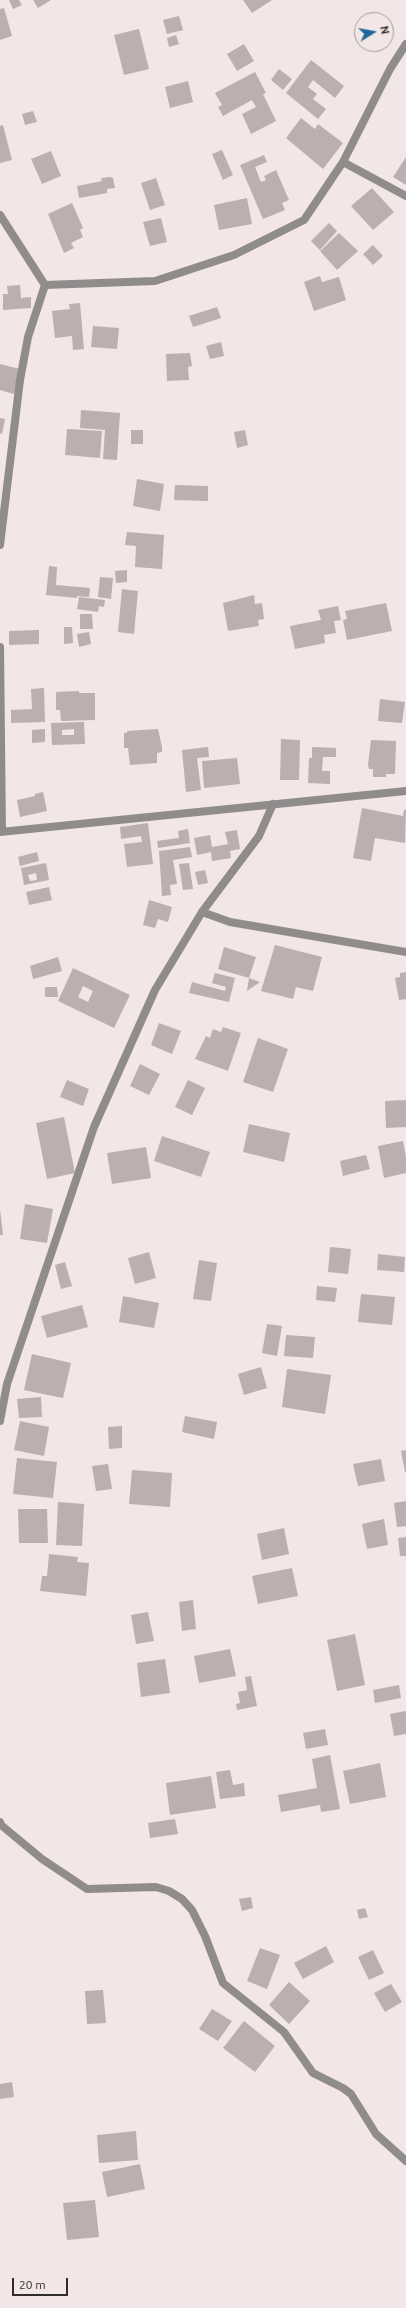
<!DOCTYPE html>
<style>
body{margin:0}
#map{position:relative;width:406px;height:2308px;overflow:hidden;background:#f2e6e6;font-family:Ubuntu,sans-serif}
canvas{display:block}
.north{position:absolute;left:354px;top:12px;width:40px;height:40px;box-sizing:border-box;background:#f2e6e6;border:1px solid #a59c9c;border-radius:50%;rotate:79deg;font-size:11px;font-weight:700;line-height:16px;text-align:center;color:#312d2d}
.north::after{content:'';display:block;margin:auto;width:14px;height:18px;background:#1d679a;clip-path:polygon(50% 0,100% 100%,50% 72%,0 100%)}
.scale{position:absolute;left:12px;top:2278px;width:56px;height:18px;box-sizing:border-box;border:2px solid #312d2d;border-top:0;padding-left:5px;font-size:12px;line-height:14px;white-space:nowrap;color:#312d2d;-webkit-text-stroke:3px #f2e6e6;paint-order:stroke}
</style>
<div id="map">
<canvas width="406" height="2308"></canvas>
<div class="north">N</div>
<div class="scale">20 m</div>
</div>
<script>
const c = document.querySelector('canvas').getContext('2d');
c.lineJoin = 'round';
function paint(path, color) { c.fillStyle = color; c.fill(path, 'evenodd'); }
function strokePath(path, color, width, dash) { c.strokeStyle = color; c.lineWidth = width; c.lineCap = dash ? 'butt' : 'round'; c.setLineDash(dash || []); c.stroke(path); }
paint(new Path2D(`
 M9 0H19L22 5 13 9Z
 M33 0H51L38 8Z
 M243 0H272L252 13Z
 M4 8 12 36 0 40V9Z
 M179 16 183 30 167 34 163 20Z
 M139 29 149 69 124 75 114 35Z
 M176 35 179 44 169 47 167 38Z
 M244 44 254 61 237 71 227 54Z
 M311 60 344 86 335 98 313 80 308 87 317 94 313 99 326 109 318 119 286 93Z
 M279 69 292 79 283 90 271 80Z
 M255 72 266 93 263 94 276 121 251 134 242 114 256 107 252 100 223 116 218 107 222 105 215 93Z
 M188 81 193 102 170 108 165 87Z
 M33 111 37 122 25 125 22 114Z
 M301 118 315 129 318 124 343 143 323 169 286 138Z
 M3 125 12 160 0 163V126Z
 M222 150 233 175 223 180 212 154Z
 M51 151 61 176 42 184 31 159Z
 M264 155 267 162 255 167 261 182 266 180 264 176 276 170 289 200 282 203 285 210 263 219 240 165Z
 M406 157V185L393 177Z
 M110 177 113 178 115 188 107 189V193L79 198 77 186 102 181 101 178Z
 M156 178 165 205 150 210 141 183Z
 M372 188 394 212 373 230 351 206Z
 M247 198 252 224 219 230 214 205Z
 M72 203 83 228 80 230 83 237 71 243 74 248 64 253 48 214Z
 M161 218 167 242 150 246 143 222Z
 M329 223 337 231 320 250 311 241Z
 M339 233 358 251 337 270 320 251Z
 M373 245 383 256 373 265 363 254Z
 M320 276 322 282 339 277 346 300 314 311 304 282Z
 M20 285 21 298 31 297V308L3 310V294H8L7 286Z
 M80 303 84 349 73 350 72 336 55 338 52 311 70 309 69 304Z
 M217 307 221 318 193 327 189 316Z
 M93 326 119 328 117 349 91 347Z
 M221 342 224 356 210 359 206 346Z
 M190 353 192 366 188 367 189 380 167 381 166 354Z
 M0 364 20 369 14 394 0 390Z
 M81 410 120 413 117 460 103 459 105 430 80 428Z
 M0 418 5 419 2 434 0 433Z
 M67 429 102 431 100 458 65 455Z
 M131 430H143V444H131Z
 M245 430 248 445 237 448 234 432Z
 M137 479 164 484 160 511 133 506Z
 M175 485 208 486V501L174 500Z
 M127 532 164 535 162 569 135 567 136 546 125 545Z
 M49 566 57 567 56 585 90 588 89 597 77 596V598L46 595Z
 M127 570V582L116 583 115 571Z
 M100 577 113 578 111 599 98 597Z
 M122 589 138 591 134 634 118 632Z
 M254 595 255 604 262 603 264 619 258 620 259 626 228 631 223 603Z
 M79 597 105 600 104 607 99 606 98 612 77 609Z
 M386 603 392 631 347 640 343 620 347 619 345 611Z
 M338 606 341 620 334 621 336 633 324 635 325 643 295 649 290 626 321 620 318 610Z
 M80 614H92L93 629H80Z
 M64 627H72L73 643 64 644Z
 M39 630V644L9 645V631Z
 M89 632 91 644 79 647 77 634Z
 M44 688 45 722 11 723V710L32 709 31 689Z
 M79 691V693H95V720L61 721 60 710H56V692Z
 M380 699 405 702 402 723 378 721Z
 M84 722 85 744 52 745 51 723ZM74 729V735H62V730Z
 M45 729V742L32 743V730Z
 M158 729 162 747V752L157 753V763L130 765 128 748H124V733H127V731Z
 M281 739 300 740 299 780H280Z
 M371 740 396 741 395 774H386V777H373V769H369L368 765Z
 M208 747 209 757 197 758 201 790 186 792 182 750Z
 M312 747 336 748V757H323L322 771H330V784L308 783 309 758H312Z
 M237 758 240 784 204 788 202 761Z
 M43 792 47 811 20 817 17 800 35 796V794Z
 M362 808 403 816 404 810H406L405 843 375 838 371 861 353 858Z
 M148 823 153 864 127 867 124 844 142 842 141 836 121 839 120 827Z
 M188 829 190 843 158 848 157 841 179 838 178 831Z
 M237 830 240 849 230 851 231 858 212 861 211 852 197 855 194 838 210 835 212 847 228 844 225 832Z
 M190 847 192 857 173 860 177 884 170 885 171 895 162 896 159 851Z
 M37 852 39 861 20 866 18 857Z
 M46 863 49 880 24 885 21 868ZM36 873 37 880 30 881 28 875Z
 M189 863 193 889 183 890 179 864Z
 M205 870 208 883 198 885 195 872Z
 M49 887 52 900 29 905 26 892Z
 M149 900 172 907 168 922 158 919 155 928 143 925Z
 M275 945 322 957 313 991 296 987 293 999 261 991Z
 M224 947 256 957 249 978 218 969Z
 M58 957 62 971 33 979 30 966Z
 M73 968 130 995 114 1028 58 1001ZM83 986 93 991 88 1002 78 997Z
 M406 972V999L399 1000 395 978 400 977V973Z
 M215 973 235 978 229 1002 189 993 192 982 225 991 226 987 212 983Z
 M249 978 260 982 247 991Z
 M45 987H57L58 997H45Z
 M159 1023 181 1031 172 1054 151 1045Z
 M223 1027 241 1033 228 1071 195 1059 206 1036 210 1038 213 1029 221 1032Z
 M258 1038 288 1049 273 1092 243 1082Z
 M140 1064 160 1074 149 1095 130 1086Z
 M67 1080 89 1089 83 1106 60 1097Z
 M188 1080 205 1088 192 1115 175 1107Z
 M406 1100V1127L386 1128 385 1101Z
 M64 1117 75 1173 47 1179 36 1123Z
 M249 1124 290 1133 284 1162 243 1152Z
 M162 1136 210 1152 201 1177 154 1161Z
 M403 1141 406 1157V1173L384 1178 378 1146Z
 M146 1147 151 1178 112 1184 107 1153Z
 M366 1155 370 1169 343 1176 340 1161Z
 M25 1204 53 1209 47 1243 20 1239Z
 M0 1209 3 1235H0Z
 M330 1247 351 1249 348 1274 328 1272Z
 M149 1252 156 1278 135 1284 128 1258Z
 M378 1254 405 1257 404 1272 377 1270Z
 M199 1260 217 1263 211 1301 193 1299Z
 M65 1262 72 1286 61 1289 55 1265Z
 M317 1286 337 1288 335 1302 316 1300Z
 M361 1294 395 1297 392 1325 358 1322Z
 M123 1296 159 1303 154 1328 119 1322Z
 M82 1305 88 1327 47 1338 41 1316Z
 M267 1324 282 1326 277 1356 262 1353Z
 M286 1335 315 1337 313 1358 284 1356Z
 M32 1354 71 1363 63 1398 24 1390Z
 M261 1367 267 1388 244 1395 238 1374Z
 M287 1369 331 1375 325 1414 282 1407Z
 M41 1397 42 1417 19 1418 17 1399Z
 M185 1416 217 1422 214 1439 182 1432Z
 M20 1421 49 1427 44 1456 14 1450Z
 M122 1426V1448L109 1449 108 1427Z
 M406 1450V1472H405L401 1451Z
 M17 1458 57 1462 53 1498 13 1494Z
 M381 1459 385 1481 358 1486 353 1464Z
 M108 1464 112 1489 96 1491 92 1466Z
 M132 1470 172 1473 170 1507 129 1504Z
 M406 1501V1526L397 1527 394 1503Z
 M58 1502 84 1504 82 1546 56 1545Z
 M18 1509H47L48 1543H19Z
 M384 1519 388 1545 367 1549 362 1524Z
 M284 1528 289 1554 262 1560 257 1534Z
 M406 1537V1556H400L398 1538Z
 M49 1554 78 1557 77 1562 89 1563 86 1596 40 1591 42 1576H47Z
 M292 1568 298 1596 258 1604 252 1576Z
 M193 1600 196 1629 182 1631 179 1602Z
 M148 1612 154 1641 136 1644 131 1615Z
 M355 1634 365 1685 337 1691 327 1640Z
 M230 1649 236 1676 199 1683 194 1656Z
 M165 1659 170 1693 141 1697 137 1663Z
 M251 1676 257 1706 237 1710 236 1704 240 1703 238 1692 247 1690 245 1677Z
 M399 1685 401 1698 375 1703 373 1690Z
 M406 1711V1734L394 1736 390 1714Z
 M325 1729 328 1745 306 1749 303 1733Z
 M330 1755 340 1809 321 1812 320 1805 281 1812 278 1795 317 1788 312 1759Z
 M380 1763 386 1797 350 1804 343 1771Z
 M230 1770 233 1785 244 1783 245 1796 220 1799 216 1772Z
 M211 1776 216 1808 170 1815 166 1783Z
 M175 1819 178 1834 150 1838 148 1823Z
 M251 1897 253 1908 242 1911 239 1899Z
 M365 1908 368 1917 359 1919 357 1910Z
 M326 1946 334 1962 303 1979 294 1963Z
 M260 1948 280 1955 267 1989 247 1981Z
 M373 1950 384 1973 369 1980 358 1957Z
 M289 1982 310 2001 289 2024 269 2005Z
 M391 1984 402 2002 385 2012 374 1993Z
 M103 1990 106 2023 87 2024 85 1991Z
 M212 2009 232 2021 218 2041 199 2029Z
 M244 2021 275 2046 255 2072 223 2048Z
 M12 2082 14 2097 0 2099V2084Z
 M136 2131 138 2160 99 2163 97 2135Z
 M140 2164 145 2189 107 2197 102 2172Z
 M95 2200 99 2237 67 2240 63 2203Z`), '#bbafaf');
strokePath(new Path2D(`
 M343 162 406 196
 M0 215 45 285 28 337 20 380 0 545
 M45 285 155 281 234 255 304 220 343 162 390 69 406 44
 M0 647 2 832
 M0 832 406 791
 M202 912 230 922 406 952
 M0 1421 7 1384 94 1127 155 990 202 912 259 836 273 804
 M0 1822 1 1825 42 1859 87 1889 156 1887 169 1891 182 1899 192 1910 205 1936 223 1983 284 2032 313 2073 343 2088 351 2094 376 2134 406 2161`), '#908c8b', 8);
</script>
